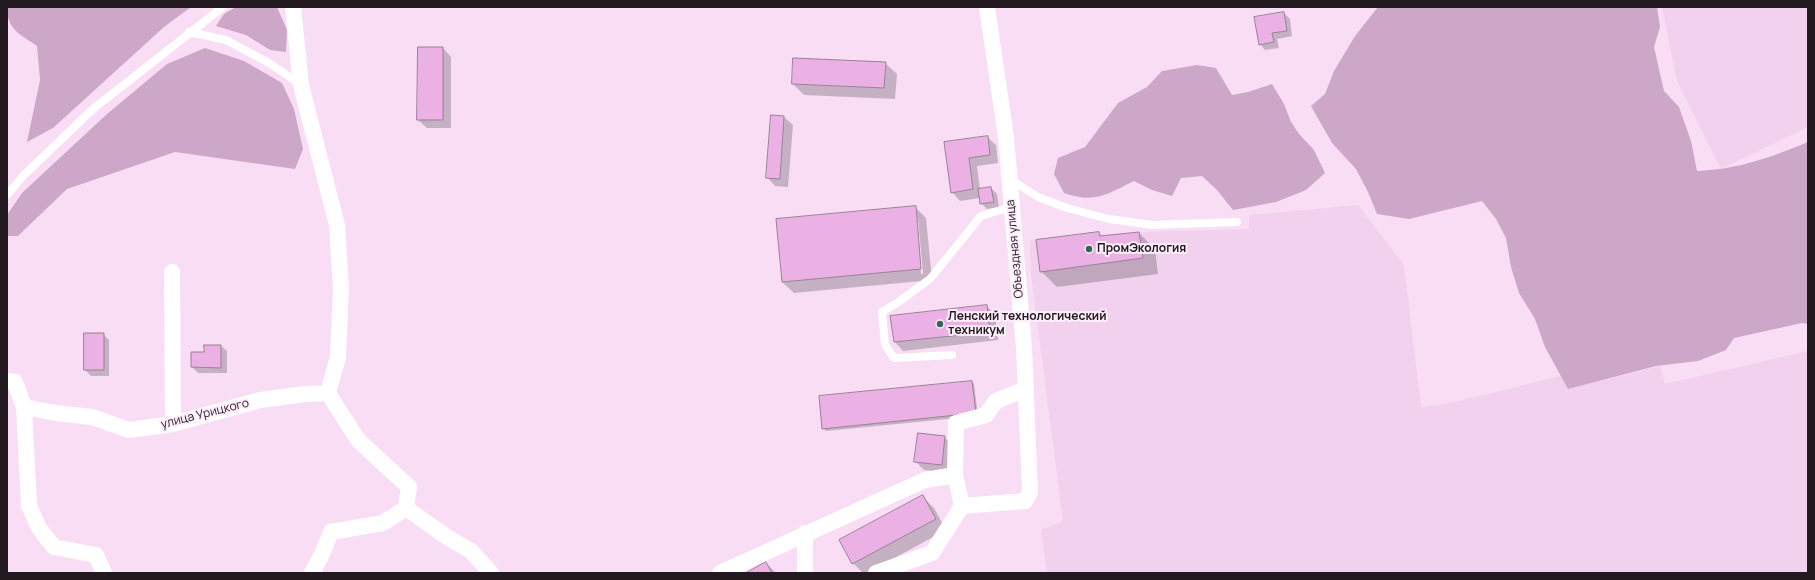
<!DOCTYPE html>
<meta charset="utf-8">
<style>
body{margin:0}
#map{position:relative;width:1815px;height:580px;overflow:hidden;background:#f8ddf4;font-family:Manrope,sans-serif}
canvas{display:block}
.frame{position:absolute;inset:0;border:8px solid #231921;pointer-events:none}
</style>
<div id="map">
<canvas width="1815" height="580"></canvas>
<div class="frame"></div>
</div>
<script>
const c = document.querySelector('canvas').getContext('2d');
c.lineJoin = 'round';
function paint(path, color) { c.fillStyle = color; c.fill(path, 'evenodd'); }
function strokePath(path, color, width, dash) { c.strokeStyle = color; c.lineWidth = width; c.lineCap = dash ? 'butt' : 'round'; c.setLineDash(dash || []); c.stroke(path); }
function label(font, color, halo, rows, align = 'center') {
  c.font = font + ' Manrope,sans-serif'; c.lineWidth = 4; c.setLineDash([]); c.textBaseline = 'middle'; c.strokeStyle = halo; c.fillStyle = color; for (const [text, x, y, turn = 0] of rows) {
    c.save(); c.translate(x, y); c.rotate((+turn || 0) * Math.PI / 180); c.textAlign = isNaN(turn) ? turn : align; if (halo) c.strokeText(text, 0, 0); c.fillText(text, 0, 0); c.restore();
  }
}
paint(new Path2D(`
 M1662 7H1808V127L1721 169 1677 81Z
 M1358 205 1404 265 1421 407 1446 404 1561 376 1568 389 1660 366 1665 384 1808 351V573H1047L1041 530 1063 521 1031 274 1030 241 1099 232 1101 236 1139 232 1249 229V215Z`), '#f2d1ee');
paint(new Path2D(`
 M7 7H191L164 27 53 128 27 142 40 80 37 46C20 34 7 30 7 7Z
 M236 7H277L287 30 286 52 270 50 246 35 216 26 224 14Z
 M1378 7H1657L1660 27 1654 47 1664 91 1679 107 1691 141 1697 171C1739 169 1769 158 1808 142V324L1802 323 1734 338 1726 350 1698 361 1656 366 1568 389 1545 347 1535 319 1519 293 1511 267 1506 238 1496 219 1482 201 1409 219 1377 214 1368 192 1356 169 1332 143 1311 106 1325 94 1334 71 1355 36Z
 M205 48 244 61 282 83 294 109 303 149 295 169 175 152 67 189 18 236H7V215L22 193 107 114 167 64Z
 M1197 65 1216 68 1232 95 1248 92 1272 84 1284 104 1291 122 1299 134 1314 150 1325 173 1306 190 1276 202 1233 210 1217 190 1202 176 1181 178 1172 196 1152 190 1134 181C1107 194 1096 204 1064 193L1054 174 1058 158 1085 147 1118 103 1147 87 1162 71Z`), '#cca7c7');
paint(new Path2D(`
 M1284 13 1290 19 1292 36 1277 39 1279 48 1265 50 1260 44Z
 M443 48 451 57V128H427L418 120Z
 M885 63 897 74 895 99 804 95 793 84Z
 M772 116 784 117 793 125 788 187 775 186 767 177Z
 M987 137 996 145 998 163 977 166 980 190 991 188 997 194 999 207 987 209 981 203 980 198 960 201 952 192 945 142Z
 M915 207 926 218 932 280 794 293 782 282ZM916 218H918L923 274H921Z
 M1099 233 1103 237 1139 233 1155 249 1158 274 1057 287 1041 271Z
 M987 306 995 315 998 340 903 351 895 342 891 317Z
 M103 334 109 340V376H91L85 370Z
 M205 346H221L227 351V373H198L192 367 205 353Z
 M972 382 974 384 978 416 826 431 823 428Z
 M944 437 953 445 950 473 924 470 916 462Z
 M923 497 934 508 946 530 867 573H863L853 563Z
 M766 563 776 573H748Z`), '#0003');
const building = new Path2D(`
 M1284 12 1287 31 1272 33 1274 42 1259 45 1254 17Z
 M418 47H443V120H417Z
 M793 58 886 62 884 88 792 84Z
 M771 115 784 116 780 179 766 178Z
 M988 136 990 155 969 158 973 189 951 193 944 142Z
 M991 187 994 202 980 204 978 189Z
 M916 206 921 269 782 282 776 219Z
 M1099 232 1100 236 1139 232 1143 258 1040 272 1036 240Z
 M987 305 990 332 894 342 890 316Z
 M84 333H104V370H84Z
 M204 345H221V368L191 367V352H204Z
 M972 381 976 413 822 429 819 396Z
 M918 433 945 436 942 465 914 462Z
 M923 495 936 519 852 564 839 540Z
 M766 562 772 573H746Z`);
paint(building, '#ebb1e4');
strokePath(building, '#998196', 1);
strokePath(new Path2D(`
 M189 32 226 40 269 63 300 84
 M1010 179 1038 197 1067 208 1109 219 1152 225 1237 222
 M7 195 23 176 93 109 223 7
 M952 355 894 358 885 345 882 312 897 303 930 279 981 216 1011 207`), '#fff', 8);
strokePath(new Path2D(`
 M293 7 301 85 337 225 341 289 338 357 328 393 358 440 409 487 406 508 447 537 471 551 491 573
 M172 272 173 424
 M7 381 15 382 24 407 56 413 92 417 129 430 173 424 260 400 305 394 328 393
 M24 407 29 506 39 528 54 547 96 555 104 573
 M955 475 956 423 986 415 996 401 1026 389
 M805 533V573
 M312 573 322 554 331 532 383 523 406 508
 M720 573 925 480 955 475 962 506
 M876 573 932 553 962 506 1025 501 1030 492 1024 348 1006 137 987 7`), '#fff', 16);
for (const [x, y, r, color] of [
 [1089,249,4,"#32684f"],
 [940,324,4,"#32684f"]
]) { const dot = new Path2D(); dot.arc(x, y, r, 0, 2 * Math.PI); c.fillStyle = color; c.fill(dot); strokePath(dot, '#feeefc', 1.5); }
label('12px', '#231921', '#feeefc', [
 ["Объездная улица",1015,249,-95],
 ["улица Урицкого",205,414,-14]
]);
label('bold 12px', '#231921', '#feeefc', [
 ["ПромЭкология",1097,249],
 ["Ленский технологический",948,317],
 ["техникум",948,331]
], 'left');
</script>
